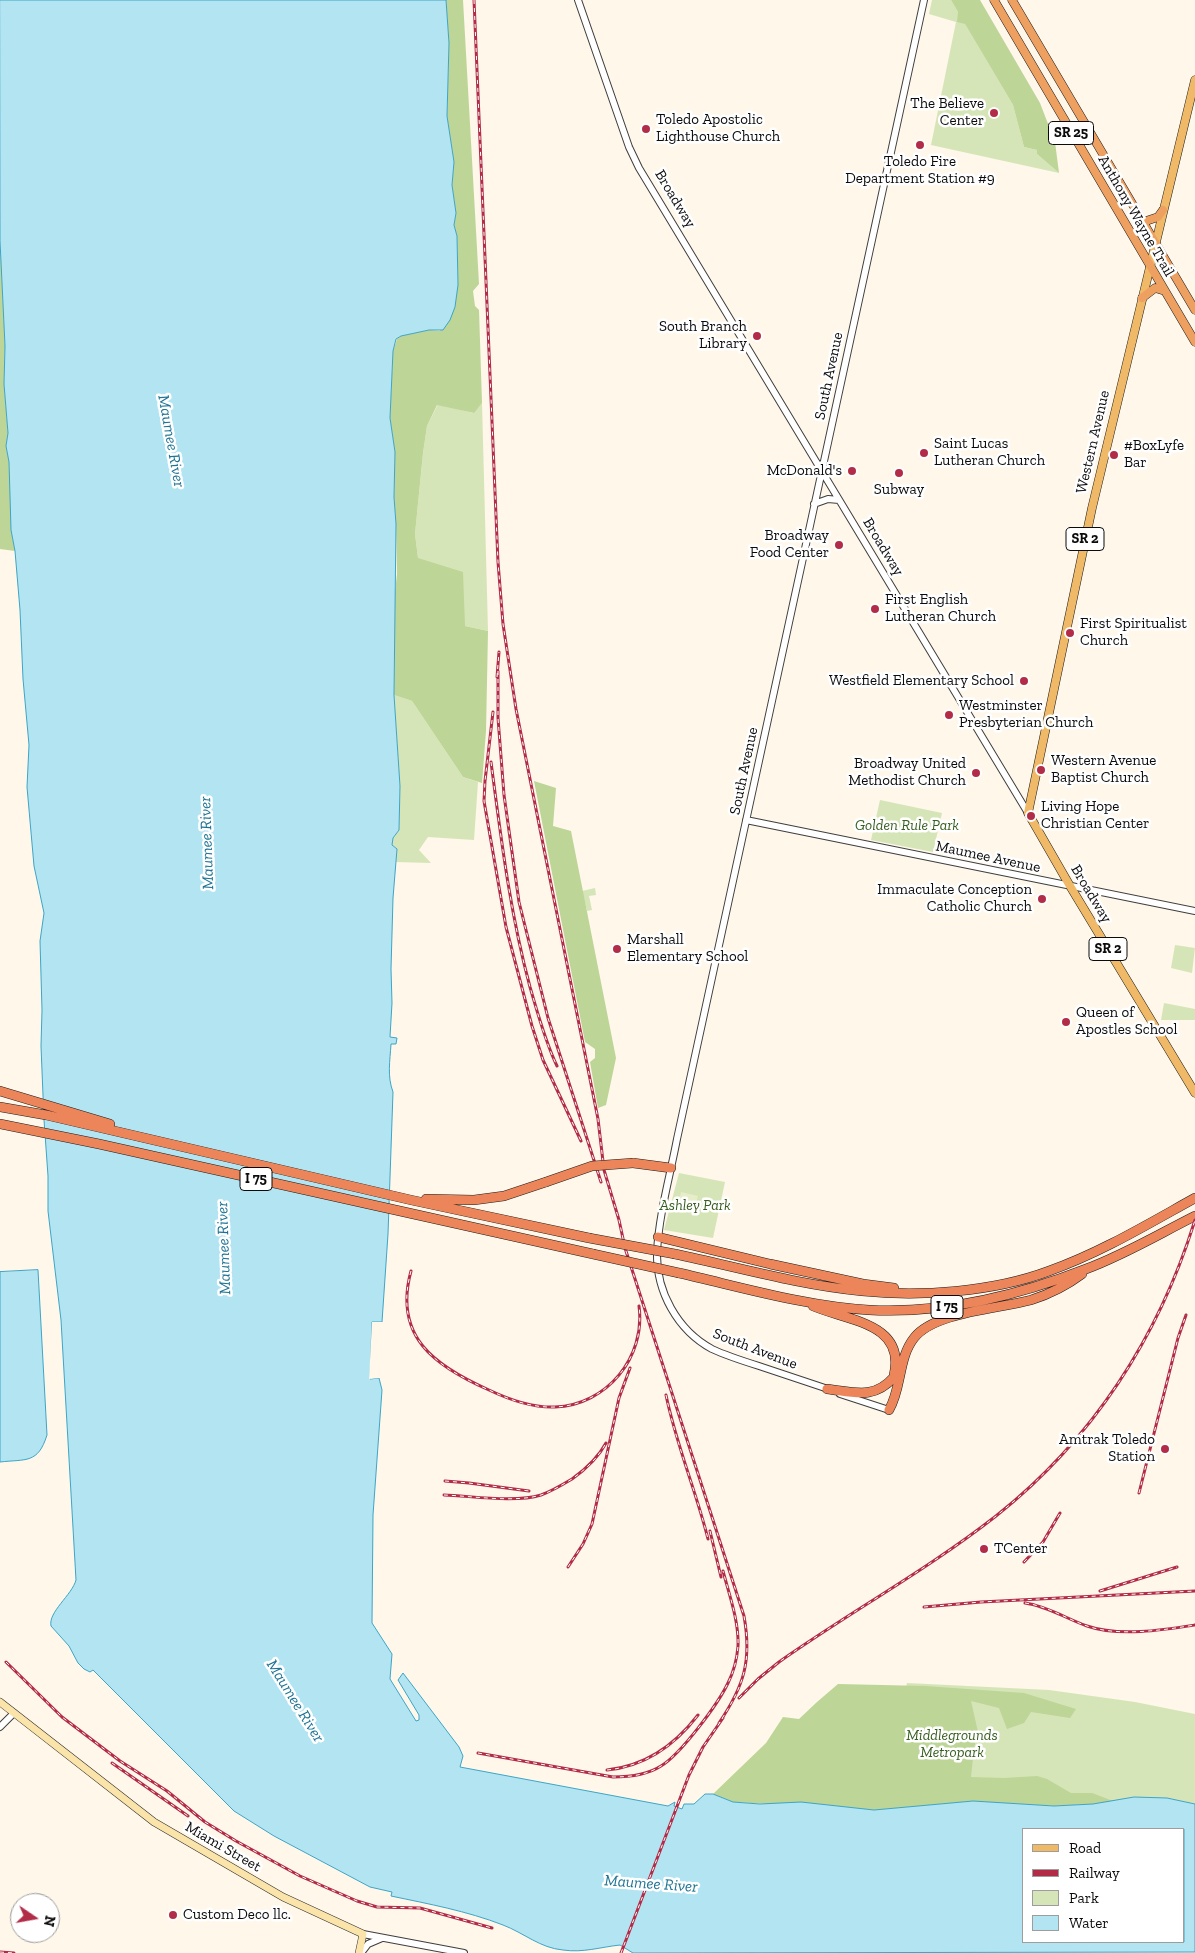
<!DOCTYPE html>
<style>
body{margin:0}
#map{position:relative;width:1195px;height:1953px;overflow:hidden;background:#fef7ea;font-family:"Zilla Slab",serif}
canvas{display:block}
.legend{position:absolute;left:1022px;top:1828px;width:162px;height:115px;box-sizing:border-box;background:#fff;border:1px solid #9d9d9d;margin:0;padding:6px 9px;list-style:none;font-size:15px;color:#0b0b0b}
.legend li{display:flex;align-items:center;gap:10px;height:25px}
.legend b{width:25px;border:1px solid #9d9d9d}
.north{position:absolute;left:10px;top:1893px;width:50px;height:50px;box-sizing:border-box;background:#fff;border:1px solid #9d9d9d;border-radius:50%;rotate:102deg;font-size:14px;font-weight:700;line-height:20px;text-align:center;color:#0b0b0b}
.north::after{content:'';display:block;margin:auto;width:18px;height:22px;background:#b22c48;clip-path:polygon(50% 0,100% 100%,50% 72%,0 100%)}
</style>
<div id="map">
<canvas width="1195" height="1953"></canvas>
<ul class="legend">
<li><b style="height:6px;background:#f0b968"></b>Road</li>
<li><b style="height:6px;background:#b22c48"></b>Railway</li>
<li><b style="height:14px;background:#d6e5b7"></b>Park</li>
<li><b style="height:14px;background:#b2e4f2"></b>Water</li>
</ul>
<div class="north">N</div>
</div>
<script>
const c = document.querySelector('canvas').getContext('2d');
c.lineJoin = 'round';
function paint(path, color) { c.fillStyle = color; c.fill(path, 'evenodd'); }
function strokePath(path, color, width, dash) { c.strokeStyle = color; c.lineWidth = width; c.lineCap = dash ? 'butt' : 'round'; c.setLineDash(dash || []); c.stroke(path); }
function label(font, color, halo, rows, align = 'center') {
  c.font = font + ' "Zilla Slab",serif'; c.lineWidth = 5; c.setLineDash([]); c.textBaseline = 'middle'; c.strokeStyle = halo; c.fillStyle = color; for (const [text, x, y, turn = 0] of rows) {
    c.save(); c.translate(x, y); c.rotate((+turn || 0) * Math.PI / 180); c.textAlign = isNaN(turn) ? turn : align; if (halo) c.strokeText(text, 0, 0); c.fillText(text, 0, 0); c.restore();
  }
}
paint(new Path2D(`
 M932 0H951L1013 105 1024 147 1037 150V154L1059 173 931 145 956 22 929 14Z
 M482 403 488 631 465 626 418 558 415 534 423 453 427 426 438 404 473 413Z
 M394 695 412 701 463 777 478 782 474 840 428 837 419 850 431 863 396 862 397 849 392 845 393 838 399 830 400 786Z
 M880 800 942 813 933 852 871 840Z
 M595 888 596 895 589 896 592 910 587 911 582 891Z
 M1175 945 1195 948 1192 973 1171 968Z
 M1164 1003 1195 1009V1020H1161Z
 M679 1173 725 1182 713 1238 664 1230Z
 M907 1683 1049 1690 1135 1702 1195 1714V1804L1167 1798 1093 1804 874 1810Z`), '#d6e5b7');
paint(new Path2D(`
 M446 0H463L479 284 473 291 475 306 479 310 482 403 474 413 437 405 427 426 423 453 415 534 418 558 463 572 465 626 488 631 486 731 482 783 463 777 412 701 394 695 395 592 397 574 396 524 394 497 395 452 390 418 393 351 397 339 401 336 429 330 440 331 458 285 457 236 454 225 456 213 452 185 454 162 447 116 449 43Z
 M951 0H980L1040 103 1055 142 1059 173 1037 154V150L1024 147 1013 105 965 24 957 22 958 12Z
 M0 241 5 346 4 384 8 433 6 446 9 462 12 498 11 530 15 551 0 549Z
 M534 781 556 788 553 826 571 831 616 1058 606 1105 598 1108 590 1062 595 1058V1049L585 1042Z
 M838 1684 925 1686 1024 1693 1076 1709 1070 1718 1031 1712 1024 1723 1007 1729 999 1708 971 1701 978 1732 974 1748 971 1777 1004 1778 1037 1776 1047 1779 1071 1793H1092L1113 1801 1093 1804 1054 1806 973 1801 874 1810 733 1802 713 1794 766 1743 783 1717 799 1719 817 1702Z`), '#bdd597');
paint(new Path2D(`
 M681 1192 698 1196 695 1206 679 1202Z`), '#e6edc8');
const water = new Path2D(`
 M0 0H446L449 43 447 116 454 162 452 185 456 213 454 225 457 236 458 285 455 307 450 320 443 330H429L401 336 396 339 393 351 390 418 395 452 394 497 396 524 394 695 400 786 399 830 393 838 392 845 397 849 393 898 391 969 392 1003 390 1037 397 1038 396 1044H391C390 1061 387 1076 393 1092L388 1234 382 1322H372L370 1379 379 1378 382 1390 373 1515 372 1623 392 1654 390 1679 416 1721 419 1720V1715L398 1680 403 1673 459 1747 463 1756 460 1767 668 1806 675 1802 674 1806 682 1809 684 1804H694L705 1794H713L733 1802 760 1804 801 1802 874 1810 973 1801 1054 1806 1093 1804 1134 1797 1167 1798 1195 1804V1952L633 1953 620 1945C601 1947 583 1953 563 1950 540 1948 524 1933 503 1925 467 1911 429 1904 391 1896L392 1892 370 1887 274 1836 234 1811 93 1670 90 1672 84 1669 78 1663 69 1646 51 1626C48 1612 72 1595 76 1580L61 1320 48 1211V1176L44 1120 41 1046 42 1010 40 941 44 913 34 866 27 787 29 745 23 679 20 610 15 551 11 530 9 462 6 446 8 433 4 384 5 346 0 241ZM1024 1829H1184V1942H1024Z
 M38 1270 47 1435C38 1464 26 1459 0 1462V1272Z`);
paint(water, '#b2e4f2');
strokePath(water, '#3ea4c5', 1);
paint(new Path2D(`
 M372 1322H382V1325L374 1324 372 1376H379V1378L369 1379Z`), '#fef7ea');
const tertiary = new Path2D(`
 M578 0 629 147 639 168 1028 813
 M814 504 828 499 839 500
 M746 820 1195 911
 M831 1390C807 1382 783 1374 759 1366 743 1361 727 1356 712 1349 677 1330 656 1291 657 1252 659 1214 670 1176 677 1139L924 0
 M840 1394 889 1410
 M0 1727 14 1713
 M363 1934 464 1953
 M361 1953 368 1944 382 1938`);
const secondary = new Path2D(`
 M0 1702 154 1822 283 1897 363 1934 359 1953`);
const primary = new Path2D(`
 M1195 80 1092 508 1028 813 1070 886 1195 1093`);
const trunk = new Path2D(`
 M994 0 1195 342
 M1012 0 1195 310
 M1143 222 1158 217 1163 210
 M1142 298 1155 288 1165 291`);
const motorway = new Path2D(`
 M0 1091 110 1124
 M0 1107 46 1115 411 1200 589 1238
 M0 1124 99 1144 593 1254
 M633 1163 671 1168
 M426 1199 474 1200 504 1196 546 1182
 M658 1237 770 1264 863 1284 894 1288
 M675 1254C737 1267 799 1285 862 1291 920 1297 993 1292 1049 1271 1100 1253 1148 1224 1195 1198
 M679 1273C741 1287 805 1306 869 1310 944 1314 1017 1296 1086 1269 1124 1255 1159 1234 1195 1216
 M813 1306C848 1321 906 1323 894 1375
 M827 1389C854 1392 874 1400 894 1377
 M889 1410C902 1388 898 1358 914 1338 934 1312 998 1309 1031 1300 1050 1294 1066 1286 1082 1274`);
strokePath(tertiary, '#3e3e3e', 8);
strokePath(secondary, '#2d2d2d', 8);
strokePath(primary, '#1c1c1c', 9);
strokePath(trunk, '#1c1c1c', 9);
strokePath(motorway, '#1c1c1c', 10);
strokePath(tertiary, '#fff', 6);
strokePath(secondary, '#fae4a9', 7);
strokePath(primary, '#f0b968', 8);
strokePath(trunk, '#eea061', 8);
strokePath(motorway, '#ec865a', 9);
const rail = new Path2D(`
 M474 0 498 562 503 624 516 709 598 1119 604 1170 619 1220 625 1248 744 1616C752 1661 744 1686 719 1723
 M498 671V718L504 795 519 902 548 1018 601 1182
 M497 677 499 652
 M493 712 485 781 484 801 506 927 532 1026 543 1060 581 1141
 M491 762C501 838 510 913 530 987 538 1014 545 1041 557 1066
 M411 1271C393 1337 435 1366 489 1390 510 1400 532 1408 555 1407 607 1405 646 1357 639 1306
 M666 1395C676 1444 696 1491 708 1539
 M445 1481 469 1483 529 1491
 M1139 1493 1178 1338 1186 1315
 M444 1495C472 1496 515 1503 541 1495 552 1491 562 1485 572 1479 586 1469 598 1458 606 1443
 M710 1531 721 1577
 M1024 1562 1043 1542 1060 1513
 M568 1567 583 1544 592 1524 619 1398 630 1368
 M1100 1591 1177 1567
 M1025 1603C1047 1606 1067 1619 1087 1626 1119 1637 1163 1630 1195 1625
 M924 1607 981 1602 1195 1591
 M6 1662 62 1717 120 1761 167 1791 205 1822 236 1841 300 1876 357 1901 377 1907 420 1908 492 1928
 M739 1698 758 1679 779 1662C850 1612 927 1570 996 1516 1092 1440 1159 1337 1195 1220
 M478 1753 613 1777C630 1777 647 1775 661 1766 681 1754 718 1704 728 1683 734 1671 737 1659 738 1646 739 1621 729 1594 723 1571
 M112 1763 188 1816
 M607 1770C646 1766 675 1745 698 1715
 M0 1952 14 1953
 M621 1953 689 1775 703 1747 723 1718`);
strokePath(rail, '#b22c48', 3);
strokePath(rail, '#fff', 1, [4]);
const motorwayBridge = new Path2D(`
 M546 1182 592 1166 633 1163
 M589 1238 675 1254
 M593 1254 679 1273`);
strokePath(motorwayBridge, '#1c1c1c', 10, []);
strokePath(motorwayBridge, '#ec865a', 9);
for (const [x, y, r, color] of [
 [994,113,5,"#b22c48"],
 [646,129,5,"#b22c48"],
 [920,145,5,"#b22c48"],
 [757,336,5,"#b22c48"],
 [924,453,5,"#b22c48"],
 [1114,455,5,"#b22c48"],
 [852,471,5,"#b22c48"],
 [899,473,5,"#b22c48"],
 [839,545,5,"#b22c48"],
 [875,609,5,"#b22c48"],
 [1070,633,5,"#b22c48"],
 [1024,681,5,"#b22c48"],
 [949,715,5,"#b22c48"],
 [1041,770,5,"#b22c48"],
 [976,773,5,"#b22c48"],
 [1031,816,5,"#b22c48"],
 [1042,899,5,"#b22c48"],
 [617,949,5,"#b22c48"],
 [1066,1022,5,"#b22c48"],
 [1165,1449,5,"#b22c48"],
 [984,1549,5,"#b22c48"],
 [173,1915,5,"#b22c48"]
]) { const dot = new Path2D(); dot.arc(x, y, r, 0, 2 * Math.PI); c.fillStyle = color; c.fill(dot); strokePath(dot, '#fff', 2); }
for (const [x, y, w] of [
 [1071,133,45],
 [1085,539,38],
 [1108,949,38],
 [256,1179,32],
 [947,1307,32]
]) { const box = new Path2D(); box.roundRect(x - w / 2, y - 11.5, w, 23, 4); c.fillStyle = '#fff'; c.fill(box); strokePath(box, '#0b0b0b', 1); }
label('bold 14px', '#0b0b0b', null, [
 ["SR 25",1071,133],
 ["SR 2",1085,539],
 ["SR 2",1108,949],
 ["I 75",256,1179],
 ["I 75",947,1307]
]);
label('15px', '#0b0b0b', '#fff', [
 ["The Believe",984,104,"right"],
 ["Center",984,121,"right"],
 ["Toledo Apostolic",656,120],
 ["Lighthouse Church",656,137],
 ["Toledo Fire",920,162,"center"],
 ["Department Station #9",920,179,"center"],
 ["South Branch",747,327,"right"],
 ["Library",747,344,"right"],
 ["Saint Lucas",934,444],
 ["Lutheran Church",934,461],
 ["#BoxLyfe",1124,446],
 ["Bar",1124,463],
 ["McDonald's",842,471,"right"],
 ["Subway",899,490,"center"],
 ["Broadway",829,536,"right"],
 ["Food Center",829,553,"right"],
 ["First English",885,600],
 ["Lutheran Church",885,617],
 ["First Spiritualist",1080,624],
 ["Church",1080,641],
 ["Westfield Elementary School",1014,681,"right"],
 ["Westminster",959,706],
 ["Presbyterian Church",959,723],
 ["Western Avenue",1051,761],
 ["Baptist Church",1051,778],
 ["Broadway United",966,764,"right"],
 ["Methodist Church",966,781,"right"],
 ["Living Hope",1041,807],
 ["Christian Center",1041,824],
 ["Immaculate Conception",1032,890,"right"],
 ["Catholic Church",1032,907,"right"],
 ["Marshall",627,940],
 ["Elementary School",627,957],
 ["Queen of",1076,1013],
 ["Apostles School",1076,1030],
 ["Amtrak Toledo",1155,1440,"right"],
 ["Station",1155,1457,"right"],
 ["TCenter",994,1549],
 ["Custom Deco llc.",183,1915]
], 'left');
label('15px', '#0b0b0b', '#fff', [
 ["Broadway",675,199,59],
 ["Anthony Wayne Trail",1136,216,60],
 ["South Avenue",829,376,-78],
 ["Western Avenue",1093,442,-77],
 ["Broadway",883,547,59],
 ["South Avenue",744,771,-78],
 ["Maumee Avenue",988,857,12],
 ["Broadway",1091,894,59],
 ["South Avenue",755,1349,21],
 ["Miami Street",223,1847,30]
]);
label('italic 15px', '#375e20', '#fff', [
 ["Golden Rule Park",907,826],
 ["Ashley Park",695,1206],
 ["Middlegrounds",952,1736],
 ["Metropark",952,1753]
]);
label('italic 16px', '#1d7394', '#fff', [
 ["Maumee River",171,441,80],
 ["Maumee River",207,843,-92],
 ["Maumee River",224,1248,-92],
 ["Maumee River",295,1701,58],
 ["Maumee River",651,1884,4]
]);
</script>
